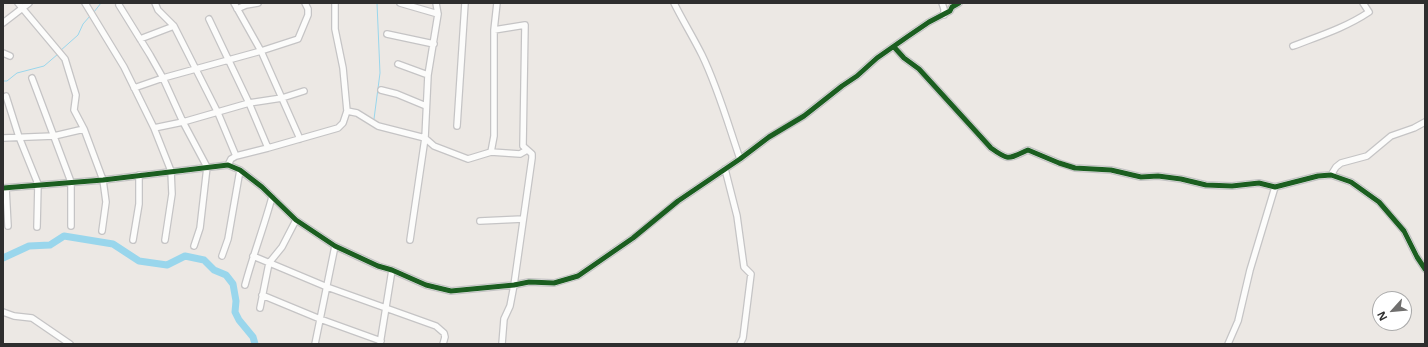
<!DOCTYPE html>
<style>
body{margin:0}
#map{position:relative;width:1428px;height:347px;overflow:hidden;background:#ece8e4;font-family:"Open Sans",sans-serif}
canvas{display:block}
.frame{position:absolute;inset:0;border:4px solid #2e2e2e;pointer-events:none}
.north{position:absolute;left:1372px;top:291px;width:40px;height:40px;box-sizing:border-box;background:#fff;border:1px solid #ababab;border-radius:50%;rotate:243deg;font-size:11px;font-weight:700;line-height:16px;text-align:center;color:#2e2e2e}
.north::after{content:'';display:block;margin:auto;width:14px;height:18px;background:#706f6e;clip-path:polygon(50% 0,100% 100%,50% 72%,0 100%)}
</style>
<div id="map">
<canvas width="1428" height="347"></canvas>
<div class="frame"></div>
<div class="north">N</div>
</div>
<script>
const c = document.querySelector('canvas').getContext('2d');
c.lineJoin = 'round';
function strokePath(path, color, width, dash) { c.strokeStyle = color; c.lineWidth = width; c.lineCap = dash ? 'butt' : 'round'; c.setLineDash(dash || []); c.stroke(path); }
strokePath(new Path2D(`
 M94 12 101 3
 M60 51 78 35 83 24 90 16
 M3 81H7L17 73 44 66 58 54
 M374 119 380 73 377 3`), '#99d6ec', 1);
strokePath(new Path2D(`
 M3 258 29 246 50 245 64 236 113 244 139 261 167 265 185 256 204 260 214 270 226 275 233 284 236 301 235 312 239 320 253 337 255 344`), '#99d6ec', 7);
const minor = new Path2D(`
 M18 3 65 59 76 95 74 110 84 129 103 180 106 202 102 231
 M85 3 124 67 154 128 171 171 172 194 165 240
 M155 3 158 10 174 26 218 113 236 156
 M234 3 261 51 300 139
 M400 3 438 14
 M674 3C683 21 693 37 702 55 718 88 728 124 740 159
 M942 3 944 9V15
 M119 5 150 55 163 78 183 122 207 167 200 228 194 246
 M237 9 246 5 258 3
 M209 19 249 103 268 148
 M3 23 29 3
 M494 30 525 25 523 146 532 154V158L514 285 510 306 504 319 502 344
 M387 34 434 44
 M140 39 174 26
 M1293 46C1319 36 1345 28 1369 12L1363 3
 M894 47 904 58 919 69 991 148C1009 161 1008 159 1028 150L1059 163 1075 168 1111 170 1141 177 1158 176 1181 179 1206 185 1232 186 1259 183 1275 187 1318 176 1331 175 1351 182 1379 202 1404 231 1417 257 1425 269
 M3 53 10 56
 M398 64 428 75
 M32 78 71 182V226
 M134 88 163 78 261 51 298 39 308 15V9L305 3
 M381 90 397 94 426 106
 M6 96 19 137 38 184 37 227
 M347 111 357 113 378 126 425 138 434 146 468 159 491 152 520 154 527 150
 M457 126 465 3
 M154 128 183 122 249 103 282 98 304 91
 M3 138 54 136 84 129
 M491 152 494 136V30L497 3
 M228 165 231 159 236 156 268 148 338 128 343 123 347 111 343 68 335 29V3
 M725 169 737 216 744 267 751 274 743 338 740 344
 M1331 175 1336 167 1341 163 1367 156 1391 136 1414 128 1425 122
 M3 188 103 180 228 165 240 170 262 187 296 220 335 246 378 266 392 270 426 285 451 291 514 285 529 282 554 283 578 276 633 238 678 201 740 159 769 137 804 116 842 86 857 76 877 58 907 37 929 22 950 11 952 7 959 3
 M6 188 8 226
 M480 221 523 219
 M133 240 139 204V175
 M410 240 425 138 428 75 438 14 436 3
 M222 256 228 239 240 170
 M253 256 327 287 436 326 444 333 445 337 443 344
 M245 285C253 255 264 227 272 197
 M262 295 320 319 381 341
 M260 308 269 263 282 247 296 220
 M3 312 14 316 32 318 70 344
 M315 344 335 246
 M380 344 392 270
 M1228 344 1238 321 1250 270 1275 187`);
strokePath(minor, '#c5c4c5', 8);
strokePath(minor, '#fcfcfb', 5.5);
strokePath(new Path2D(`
 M894 47 904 58 919 69 991 148C1009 161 1008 159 1028 150L1059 163 1075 168 1111 170 1141 177 1158 176 1181 179 1206 185 1232 186 1259 183 1275 187 1318 176 1331 175 1351 182 1379 202 1404 231 1417 257 1425 269
 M3 188 103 180 228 165 240 170 262 187 296 220 335 246 378 266 392 270 426 285 451 291 514 285 529 282 554 283 578 276 633 238 678 201 740 159 769 137 804 116 842 86 857 76 877 58 907 37 929 22 950 11 952 7 959 3`), '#1b5e20', 5);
</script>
